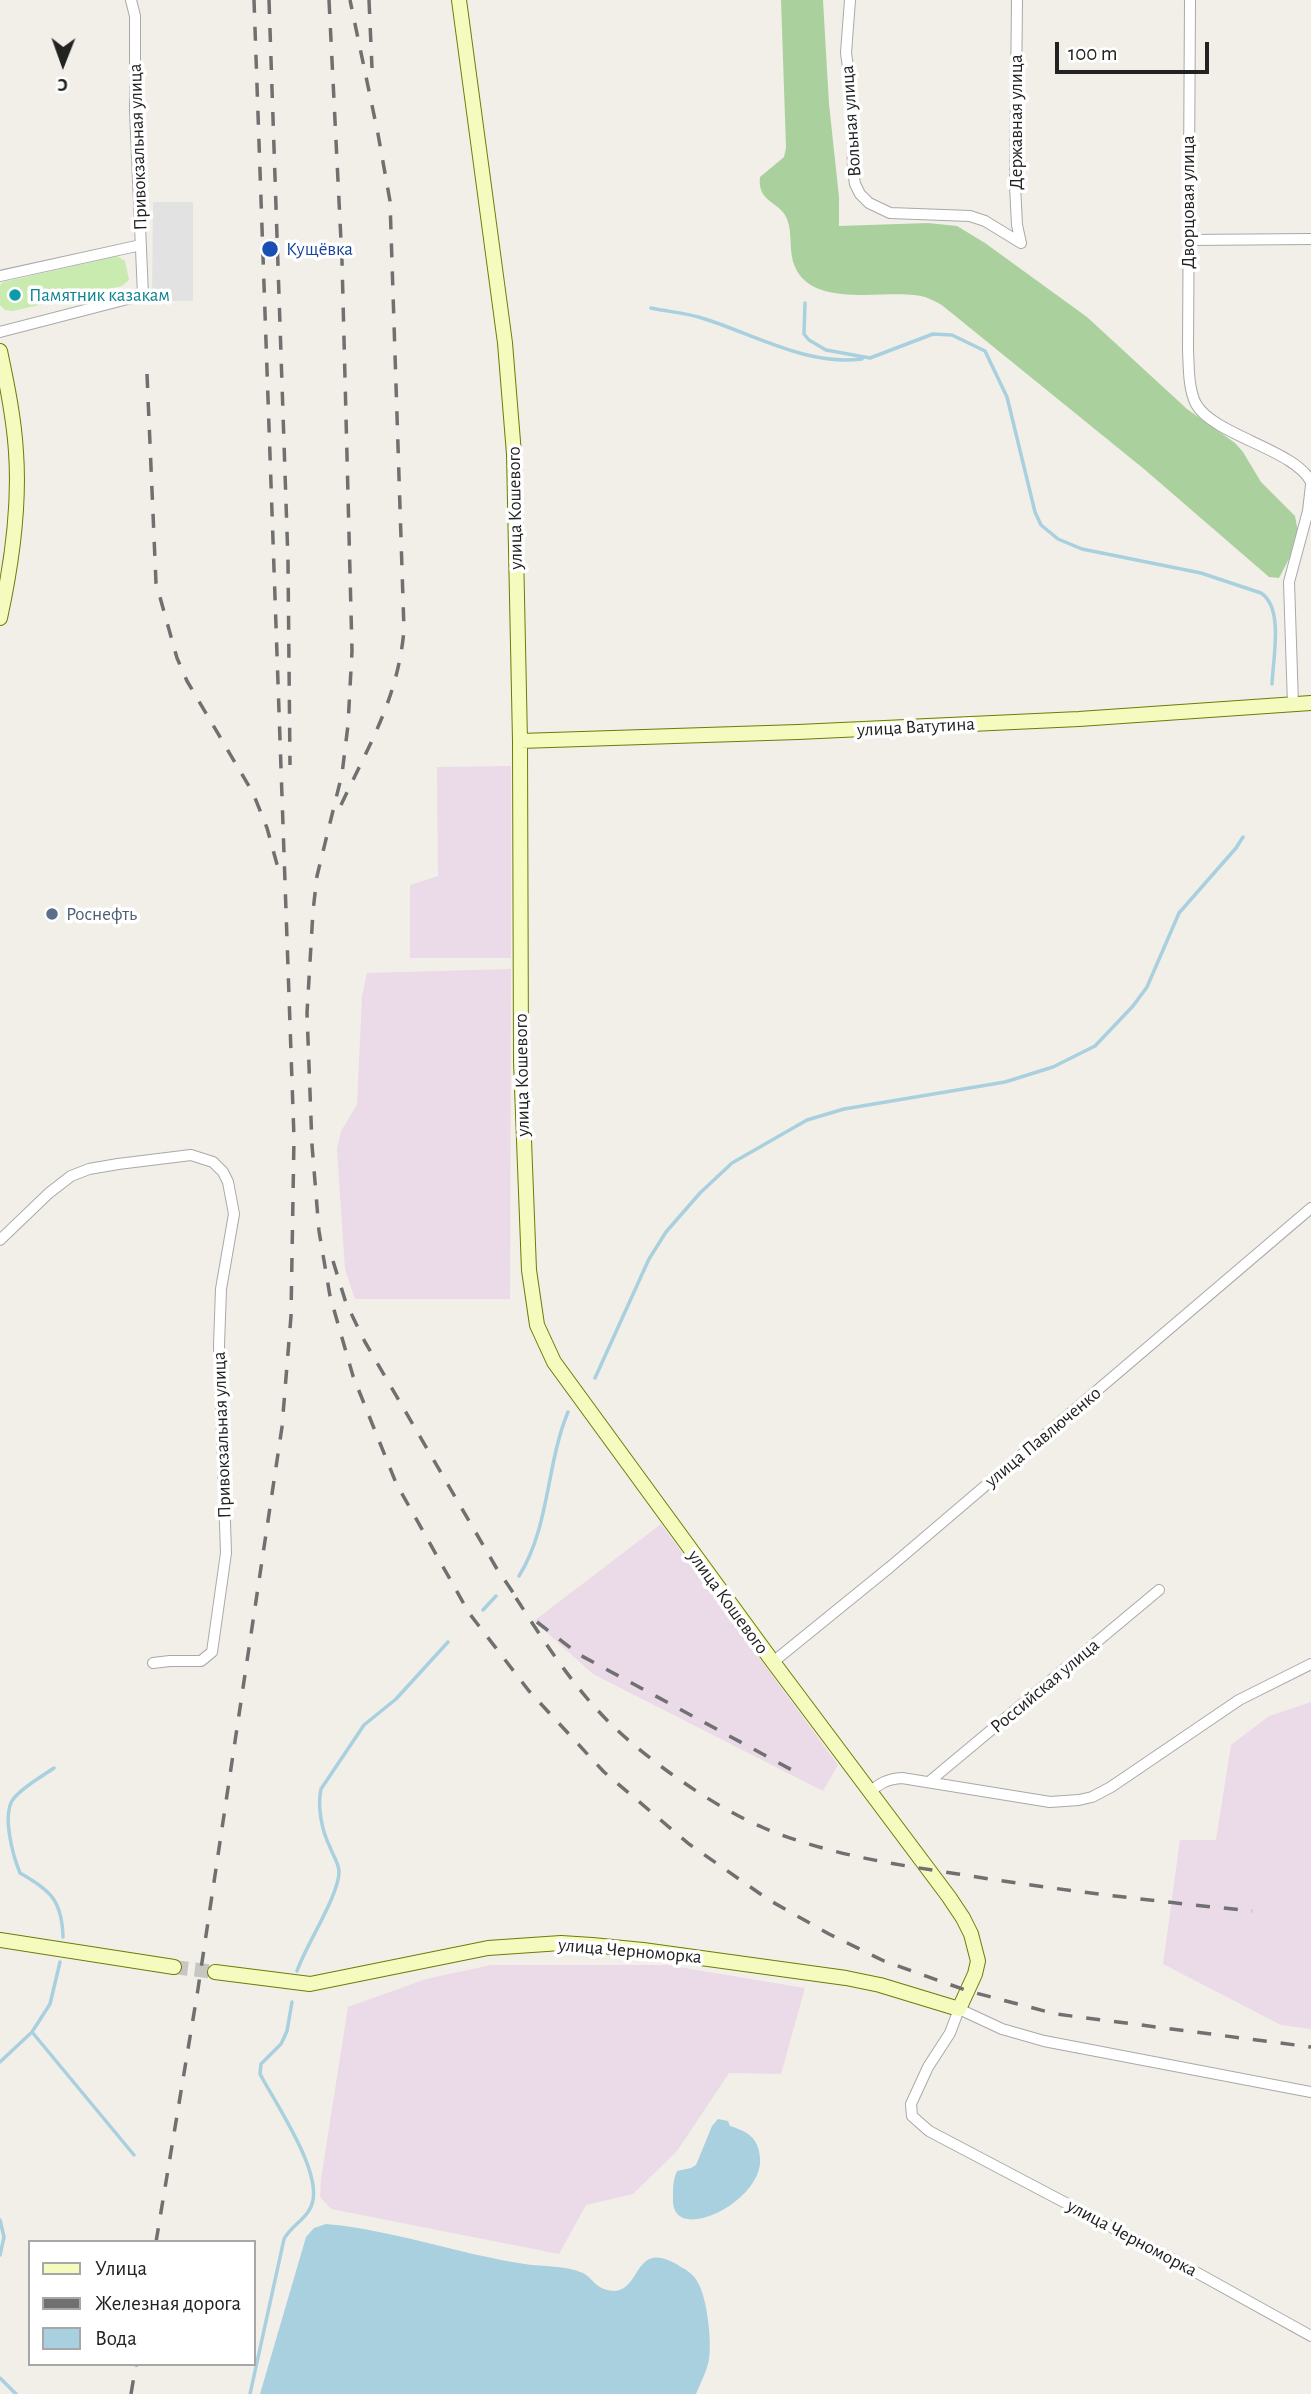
<!DOCTYPE html>
<meta charset="utf-8">
<style>
body{margin:0}
#map{position:relative;width:1311px;height:2394px;overflow:hidden;background:#f2efe8;font-family:"Alegreya Sans",sans-serif}
canvas{display:block}
.legend{position:absolute;left:28px;top:2240px;width:228px;height:126px;box-sizing:border-box;background:#fff;border:2px solid #a7a7a7;margin:0;padding:9px 12px;list-style:none;font-size:21px;color:#222}
.legend li{display:flex;align-items:center;gap:14px;height:35px}
.legend b{width:35px;border:2px solid #a7a7a7}
.north{position:absolute;left:28px;top:28px;width:70px;height:70px;-webkit-text-stroke:5px #fff;paint-order:stroke;rotate:181deg;font-size:19px;font-weight:700;line-height:28px;text-align:center;color:#222}
.north::after{content:'';display:block;margin:auto;width:24px;height:32px;background:#222;clip-path:polygon(50% 0,100% 100%,50% 72%,0 100%)}
.scale{position:absolute;left:1055px;top:42px;width:154px;height:32px;box-sizing:border-box;border:4px solid #222;border-top:0;padding-left:9px;font-size:21px;line-height:24px;white-space:nowrap;color:#222;-webkit-text-stroke:5px #fff;paint-order:stroke}
</style>
<div id="map">
<canvas width="1311" height="2394"></canvas>
<ul class="legend">
<li><b style="height:9px;background:#f5fabe"></b>Улица</li>
<li><b style="height:9px;background:#707070"></b>Железная дорога</li>
<li><b style="height:19px;background:#a9d0df"></b>Вода</li>
</ul>
<div class="north">С</div>
<div class="scale">100 m</div>
</div>
<script>
const c = document.querySelector('canvas').getContext('2d');
c.lineJoin = 'round';
function paint(path, color) { c.fillStyle = color; c.fill(path, 'evenodd'); }
function strokePath(path, color, width, dash) { c.strokeStyle = color; c.lineWidth = width; c.lineCap = dash ? 'butt' : 'round'; c.setLineDash(dash || []); c.stroke(path); }
function label(font, color, halo, rows, align = 'center') {
  c.font = font + ' "Alegreya Sans",sans-serif'; c.lineWidth = 7; c.setLineDash([]); c.textBaseline = 'middle'; c.strokeStyle = halo; c.fillStyle = color; for (const [text, x, y, turn = 0] of rows) {
    c.save(); c.translate(x, y); c.rotate((+turn || 0) * Math.PI / 180); c.textAlign = isNaN(turn) ? turn : align; if (halo) c.strokeText(text, 0, 0); c.fillText(text, 0, 0); c.restore();
  }
}
paint(new Path2D(`
 M511 766V958H410V885L438 876 437 767Z
 M511 969 510 1299H355L345 1269 337 1149 341 1131 357 1105 362 996 367 973Z
 M661 1524 838 1765 823 1791 593 1674 534 1621Z
 M1311 1702V2029L1281 2025 1163 1964 1180 1840H1216L1231 1745 1269 1716Z
 M491 1965H667L805 1988 781 2074 729 2073 677 2151 633 2194 586 2205 559 2254 331 2209 320 2197 321 2179 348 2007 426 1979Z`), '#ebdae7');
paint(new Path2D(`
 M117 256 125 261 129 280 122 286 13 311 5 310 0 305V285L3 282Z`), '#caebaf');
paint(new Path2D(`
 M781 0H823L829 104 839 197V226L928 223 957 226 985 243 1087 317 1187 409 1235 443 1243 452 1261 482 1295 516 1298 532 1291 555 1279 578 1269 577 1144 469 943 306C934 300 925 296 914 295 879 291 812 307 795 267 788 251 793 234 787 219 780 201 757 203 760 177L784 157 786 148Z`), '#aad19d');
paint(new Path2D(`
 M153 202H193V301H152Z`), '#e2e2e2');
paint(new Path2D(`
 M718 2119 728 2121 730 2126C748 2132 758 2137 760 2158 764 2202 669 2248 673 2197 673 2188 673 2180 677 2171L691 2168 696 2165 712 2126Z
 M326 2224C394 2230 458 2254 525 2264 543 2267 566 2265 583 2273 591 2277 595 2286 604 2289 645 2303 628 2233 681 2267 687 2270 694 2275 697 2281 707 2296 712 2341 709 2359 707 2371 701 2382 696 2394H260L306 2237 314 2228Z`), '#a9d0df');
strokePath(new Path2D(`
 M805 303 804 334 809 340 826 350 870 358 933 334 952 335 985 351 1007 397 1035 512 1041 525 1058 539 1082 549 1201 573 1261 593C1284 608 1273 658 1272 684
 M651 308C669 312 688 313 705 319 755 335 808 366 862 359
 M595 1378 649 1259 666 1232 700 1193 732 1163 807 1120 844 1109 1005 1082 1053 1067 1095 1046 1133 1006 1147 987 1179 913 1236 848 1243 837
 M519 1576C550 1526 546 1465 568 1412
 M483 1610 496 1596
 M54 1768C41 1777 24 1786 14 1798 1 1813 13 1856 20 1873 50 1890 62 1900 63 1937
 M297 1971C306 1945 339 1895 339 1872 339 1863 333 1856 330 1847 322 1831 317 1807 321 1789L364 1725 396 1699 448 1642
 M32 2032 134 2155
 M0 2062 32 2032 50 2004 60 1962
 M0 2220 4 2237 0 2255
 M0 2378 16 2394
 M250 2394 284 2239C292 2224 310 2218 313 2200 319 2167 276 2104 260 2074L261 2064 281 2044 287 2031 292 2002`), '#a9d0df', 3.5);
strokePath(new Path2D(`
 M174 1967 215 1972`), '#c8c6c0', 14, [14, 7]);
const street = new Path2D(`
 M850 0 846 53 852 96 853 171 855 184 860 194 869 203 890 213 970 216 985 221 1021 243
 M1017 0 1015 185 1017 225 1021 243
 M1190 0 1188 350C1189 367 1188 388 1196 404 1213 435 1296 450 1311 482
 M1188 240 1311 239
 M0 276 141 245
 M0 332 143 295 135 111V16L131 0
 M1293 705 1289 582 1308 511 1311 485
 M0 1240 49 1193 71 1176 89 1169 118 1164 191 1155 213 1162 223 1172 228 1182 234 1214 221 1289 219 1345 226 1553 212 1652 201 1661H170L153 1663
 M773 1662 890 1567 1311 1208
 M930 1781 1159 1590
 M869 1793C880 1783 887 1779 902 1778L1050 1802 1079 1800 1092 1797 1111 1787 1239 1700 1311 1664
 M1311 2092 1044 2041 1002 2029 959 2009 950 2033 928 2067 911 2104 912 2116 929 2131 1174 2260 1311 2336`);
const secondary = new Path2D(`
 M0 351C7 384 14 418 16 452 20 508 12 563 0 618
 M520 741 798 732 1079 719 1311 703
 M0 1940 174 1967
 M215 1972 310 1984 488 1948 561 1943 592 1945 643 1950 846 1978 880 1985 959 2009 975 1974 978 1961 971 1934 963 1918 949 1897 773 1662 554 1362 537 1325 529 1270 521 1062 520 741 514 454 505 343 459 0`);
strokePath(street, '#a9a9a9', 12);
strokePath(secondary, '#6b7d04', 16);
strokePath(street, '#fff', 10);
strokePath(secondary, '#f5fabe', 14);
strokePath(new Path2D(`
 M269 0 288 561 290 765
 M329 0 342 261 352 651 348 725 342 774 317 876 313 911 307 1013 312 1145 319 1231 330 1296 353 1376 396 1483 469 1613 529 1691 604 1772 689 1844 769 1900 829 1934 884 1961 968 1991 1056 2014 1311 2047
 M369 0 372 68
 M147 374 156 583 177 658 187 681 253 793 267 828 278 868
 M341 805C369 745 398 698 404 630L390 201 378 134 350 0
 M333 1261 346 1303 365 1342 497 1569 521 1604
 M516 1598C545 1643 576 1691 615 1728 653 1764 716 1808 764 1828 826 1854 892 1864 958 1874 1056 1890 1154 1901 1252 1911
 M537 1622 580 1655 792 1770
 M156 2242 198 1989 282 1427 291 1316 294 1138 254 0
 M131 2394 136 2364`), '#707070', 3.5, [14, 14]);
for (const [x, y, r, color] of [
 [270,249,9,"#1a4fb4"],
 [15,295,7,"#0f9aa8"],
 [52,914,7,"#5c6f8a"]
]) { const dot = new Path2D(); dot.arc(x, y, r, 0, 2 * Math.PI); c.fillStyle = color; c.fill(dot); strokePath(dot, '#fff', 2.5); }
label('19px', '#222', '#fff', [
 ["Вольная улица",851,121,-94],
 ["Державная улица",1016,122,-90],
 ["Привокзальная улица",138,147,-92],
 ["Дворцовая улица",1188,202,-90],
 ["улица Кошевого",515,508,-91],
 ["улица Ватутина",916,727,-3],
 ["улица Кошевого",522,1075,-91],
 ["Привокзальная улица",222,1435,-92],
 ["улица Павлюченко",1043,1437,-40],
 ["улица Кошевого",728,1602,54],
 ["Российская улица",1045,1686,-40],
 ["улица Черноморка",630,1951,5],
 ["улица Черноморка",1132,2238,28]
]);
label('19px', '#164399', '#fff', [
 ["Кущёвка",286,249]
], 'left');
label('19px', '#0d838f', '#fff', [
 ["Памятник казакам",29,295]
], 'left');
label('19px', '#4e5e75', '#fff', [
 ["Роснефть",66,914]
], 'left');
</script>
